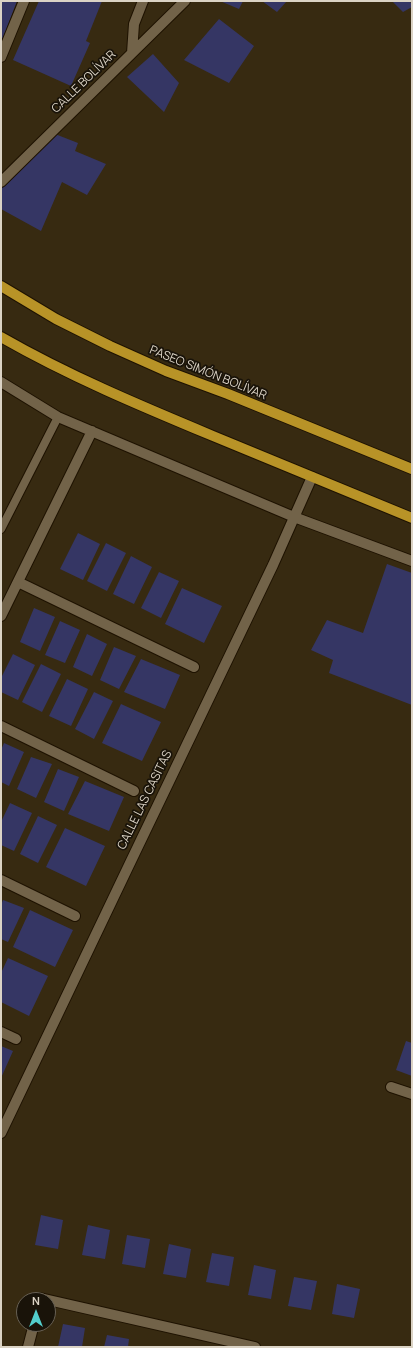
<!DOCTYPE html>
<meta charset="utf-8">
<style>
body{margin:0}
#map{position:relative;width:413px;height:1348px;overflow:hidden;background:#372a11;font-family:Manrope,sans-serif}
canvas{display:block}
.frame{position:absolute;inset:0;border:2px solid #dbd3c5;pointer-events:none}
.north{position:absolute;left:16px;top:1292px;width:40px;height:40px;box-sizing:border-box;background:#191309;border:1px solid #676054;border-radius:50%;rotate:0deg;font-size:11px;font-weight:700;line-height:16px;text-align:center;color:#dbd3c5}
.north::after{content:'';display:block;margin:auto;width:14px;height:18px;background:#52cdcc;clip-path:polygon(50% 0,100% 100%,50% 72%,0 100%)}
</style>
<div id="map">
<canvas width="413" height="1348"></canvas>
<div class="frame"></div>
<div class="north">N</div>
</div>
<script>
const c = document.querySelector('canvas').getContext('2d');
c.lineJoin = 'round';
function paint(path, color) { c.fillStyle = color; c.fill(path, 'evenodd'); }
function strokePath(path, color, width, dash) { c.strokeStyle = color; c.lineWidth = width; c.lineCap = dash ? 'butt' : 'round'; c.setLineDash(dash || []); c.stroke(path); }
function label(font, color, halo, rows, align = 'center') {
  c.font = font + ' Manrope,sans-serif'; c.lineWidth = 3.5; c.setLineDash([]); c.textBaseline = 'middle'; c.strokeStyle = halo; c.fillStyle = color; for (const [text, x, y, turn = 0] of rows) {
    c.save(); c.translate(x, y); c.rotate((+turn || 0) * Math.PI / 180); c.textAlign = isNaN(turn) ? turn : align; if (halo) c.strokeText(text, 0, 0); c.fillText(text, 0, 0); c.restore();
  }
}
paint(new Path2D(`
 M1 1H17L1 43Z
 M39 1H102L86 41 90 43 71 86 13 60Z
 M220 1H243L239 9Z
 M262 1H287L277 12Z
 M392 1H409L412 4V7L403 12Z
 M219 19 254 46 229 83 184 60Z
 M153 54 179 83 164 112 127 77Z
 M55 134 78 143 75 151 106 164 87 195 62 182 41 231 1 209V189Z
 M78 533 100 544 83 580 60 569Z
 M106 543 126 553 107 591 87 581Z
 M131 556 152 567 134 604 113 594Z
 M387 564 412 573V705L329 673 333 660 311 650 327 620 363 633Z
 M159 572 179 581 161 618 141 608Z
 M182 588 222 606 204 643 165 624Z
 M34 608 55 617 40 651 20 642Z
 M60 621 80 630 65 663 45 655Z
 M87 634 107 644 92 676 73 667Z
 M114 647 136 656 119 689 100 680Z
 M13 654 35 665 18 700 1 692V678Z
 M141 659 180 675 165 709 124 692Z
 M41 664 61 674 42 712 22 702Z
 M67 679 88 689 71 726 49 716Z
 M94 692 113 701 94 739 75 729Z
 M121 704 161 722 142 761 102 743Z
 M4 743 24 752 9 786 1 782V750Z
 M31 757 52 764 36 798 17 789Z
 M58 769 79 777 64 811 44 802Z
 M85 781 124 797 109 831 68 814Z
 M10 803 32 813 14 851 1 845V822Z
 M38 816 57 825 38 863 20 854Z
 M65 828 105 846 86 886 46 867Z
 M3 900 24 908 8 942 1 939V905Z
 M30 910 73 930 55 967 13 947Z
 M8 958 48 976 29 1016 1 1002V973Z
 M406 1041 412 1043V1076L396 1070Z
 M1 1046 13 1051 1 1078Z
 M41 1215 63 1220 58 1249 35 1245Z
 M88 1225 110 1230 105 1259 82 1255Z
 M127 1235 150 1239 145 1268 122 1264Z
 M169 1244 191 1249 186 1278 163 1274Z
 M212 1253 234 1257 229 1286 206 1282Z
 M254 1265 276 1270 271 1299 248 1295Z
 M294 1277 317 1281 311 1310 288 1306Z
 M337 1284 360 1289 354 1318 332 1314Z
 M63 1324 85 1328 82 1347H58Z
 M107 1335 129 1339 128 1347H104Z`), '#353664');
const lane = new Path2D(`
 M1 529 58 417`);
const street = new Path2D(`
 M132 53 134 24 143 1
 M1 57 24 1
 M1 182 185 1
 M1 382 58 417 294 517 412 561
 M18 582 194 667
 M1 616 92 431
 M1 726 134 791
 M1 880 75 916
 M1 1032 16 1039
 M391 1087 412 1094
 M1 1133 130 863 273 565 312 477
 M40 1300V1298L255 1347
 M28 1347 34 1324`);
const primary = new Path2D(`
 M1 286 56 319 110 346 166 371 228 394 412 469
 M1 337C69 376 141 406 213 436 279 463 345 491 412 518`);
strokePath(lane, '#1e1200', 10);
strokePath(street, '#1e1200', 12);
strokePath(primary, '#1e1200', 12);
strokePath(lane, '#726349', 8);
strokePath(street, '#726349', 10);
strokePath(primary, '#b89327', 10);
label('12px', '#dbd3c5', '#191309', [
 ["CALLE BOLÍVAR",84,82,-44],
 ["PASEO SIMÓN BOLÍVAR",208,373,22],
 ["CALLE LAS CASITAS",145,800,-64]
]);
</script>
